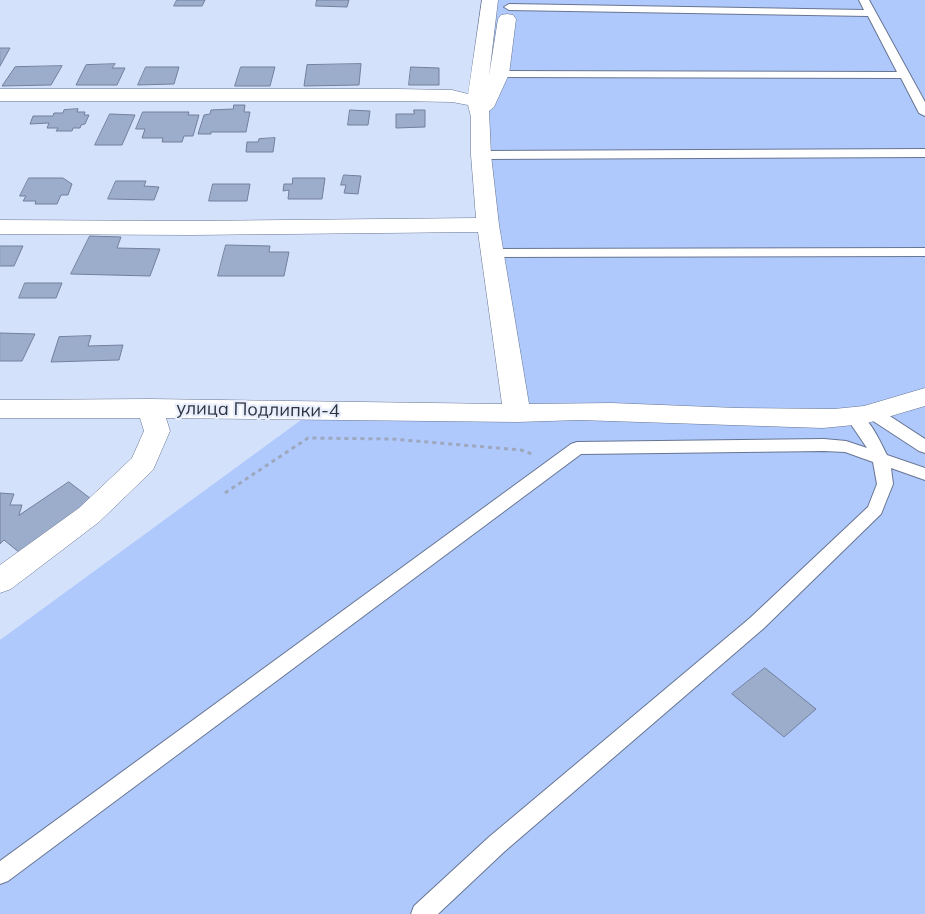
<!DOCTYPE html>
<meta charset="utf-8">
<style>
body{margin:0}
canvas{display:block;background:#d4e1fb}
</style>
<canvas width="925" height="914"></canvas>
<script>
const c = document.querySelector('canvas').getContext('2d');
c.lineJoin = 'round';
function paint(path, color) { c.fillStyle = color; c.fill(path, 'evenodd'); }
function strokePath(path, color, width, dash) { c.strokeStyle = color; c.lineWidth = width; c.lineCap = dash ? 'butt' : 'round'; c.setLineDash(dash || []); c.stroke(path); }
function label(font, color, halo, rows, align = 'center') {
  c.font = font + ' Mulish,sans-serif'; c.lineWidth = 4.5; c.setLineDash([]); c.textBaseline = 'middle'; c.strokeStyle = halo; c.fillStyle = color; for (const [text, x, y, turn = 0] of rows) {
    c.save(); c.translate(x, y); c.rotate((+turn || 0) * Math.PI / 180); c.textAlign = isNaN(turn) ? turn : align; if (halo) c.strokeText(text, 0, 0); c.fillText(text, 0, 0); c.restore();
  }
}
paint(new Path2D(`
 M490 0H925V914H0V640L312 412 517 413 481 155Z`), '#afc9fd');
const building = new Path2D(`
 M177 0H205L202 6H174Z
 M317 0H349L347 7 316 6Z
 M0 48H10L0 66Z
 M115 64 112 68H125L117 85H76L86 65Z
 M361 64 359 85 304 86 307 65Z
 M62 66 51 85 2 86 15 67Z
 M146 67H179L174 84 138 85Z
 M241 67H275L270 86H235Z
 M411 67 439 68V85H409Z
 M234 105H245L244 112H250L246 132H211V134H198L204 115 210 114 211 110 233 109Z
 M78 109 77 112H85L84 115H89L85 124 81 125 80 128H73L72 131H56L58 128H47L49 123 30 124 33 116H53L54 113H63L64 110Z
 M350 110 370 111 368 125H348Z
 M414 110H425V127L396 128V114H414Z
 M143 112H189L188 115H199L193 136H184L182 142H162L163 138H142L145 129H136Z
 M110 114 135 115 122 145H95Z
 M275 138 273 152H246L247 142H258L259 139Z
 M344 175 361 176 358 194 344 193 346 185H341Z
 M29 178H63L72 184 68 195H61L57 204H35L36 201H23L26 196H20Z
 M293 178H325L322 199H288L289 190 283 191 284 184H292Z
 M116 181H146L144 186 159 187 154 200 108 199Z
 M213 184H250L247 201H209Z
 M90 236 121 237 117 248 160 249 150 276 71 274Z
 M226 245 270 246 269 252H289L284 276H218Z
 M0 246H23L14 266H0Z
 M25 283H62L56 298H19Z
 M0 333 35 334 22 361H0Z
 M91 336 88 346 123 345 119 360 51 362 59 337Z
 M69 482 95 502 20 553 4 540 0 544V493L14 494 10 505H22L19 515Z
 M765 668 816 709 784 737 732 694Z`);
paint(building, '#9caccb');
strokePath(building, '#72809e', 1);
const service = new Path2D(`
 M859 0H869L925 102V116L919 113 901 78 500 77 495 74 500 71 897 72 868 16 509 10 504 7 509 4 864 10Z
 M925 149V157L481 159 475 155 481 151Z
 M925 248V256L493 257 486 253 493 249Z
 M873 408 879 409 925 439V453L919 451 867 417 865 413 867 409Z
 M854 412C870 416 880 442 887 455L925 468V480L891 468 893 484 881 514 764 628 505 851 438 914H411L414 906 489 837 750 618 868 507 877 484 873 462 845 452 824 451 581 454 8 881 0 884V861L571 444 577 442 824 439 846 441 867 448 846 417 848 413Z`);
const minor = new Path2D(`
 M482 0H498L489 76 498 19 501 15 507 14 513 15 516 19 509 74 494 107 489 111 491 155 499 225 529 404 611 403 737 408 834 409 864 406 925 388V406L864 424 823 428 579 420 517 422 166 418 170 431 153 470 99 522 11 589 0 593V565L79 508 132 458 144 431 140 418H0V400L150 399 502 404 478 232 191 235 0 234V220L191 221 476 218 471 155V117L468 105 452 102 398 101H0V89H398L452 90 468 94Z`);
strokePath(service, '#677592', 2);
strokePath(minor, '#677592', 1);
strokePath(new Path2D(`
 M225 493 308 438 392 439 521 450 532 454`), '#9da8bd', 3, [4, 4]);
paint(service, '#fff');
paint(minor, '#fff');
label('18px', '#2c333f', '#e8eefc', [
 ["улица Подлипки-4",258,410,1]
]);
</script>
